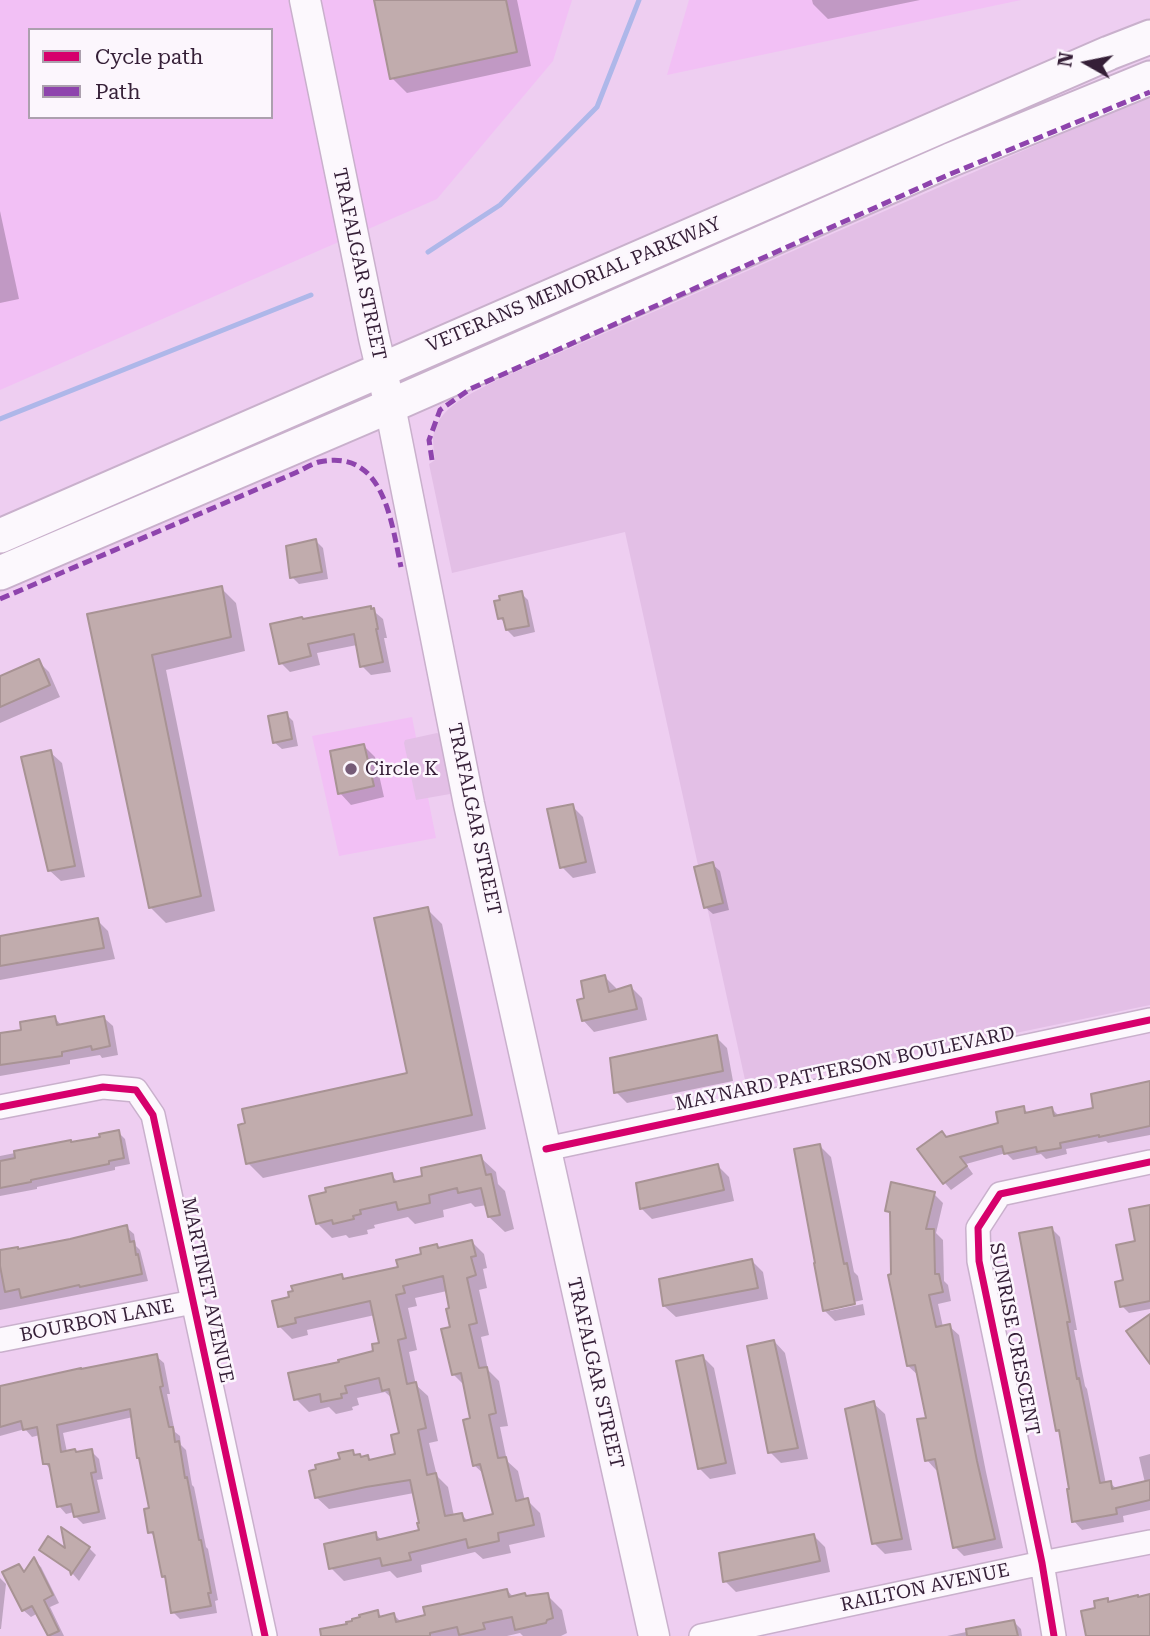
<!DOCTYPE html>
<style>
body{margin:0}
#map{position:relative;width:1150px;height:1636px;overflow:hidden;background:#eecef1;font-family:"Roboto Serif",serif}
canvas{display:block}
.legend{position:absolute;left:28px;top:28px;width:245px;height:91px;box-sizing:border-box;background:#fcf6fd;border:2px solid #aca0ae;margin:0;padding:9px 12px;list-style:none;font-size:21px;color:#351f37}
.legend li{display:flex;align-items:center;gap:14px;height:35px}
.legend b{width:35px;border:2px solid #aca0ae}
.north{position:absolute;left:1052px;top:28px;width:70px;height:70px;-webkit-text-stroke:5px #fcf6fd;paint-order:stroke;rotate:279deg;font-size:19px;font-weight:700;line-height:28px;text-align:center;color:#351f37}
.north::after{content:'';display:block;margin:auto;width:24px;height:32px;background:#351f37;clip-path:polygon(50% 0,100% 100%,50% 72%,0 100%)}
</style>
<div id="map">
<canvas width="1150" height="1636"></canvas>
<ul class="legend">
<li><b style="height:9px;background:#d6006c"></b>Cycle path</li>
<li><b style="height:9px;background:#8e44ad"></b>Path</li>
</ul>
<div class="north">N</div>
</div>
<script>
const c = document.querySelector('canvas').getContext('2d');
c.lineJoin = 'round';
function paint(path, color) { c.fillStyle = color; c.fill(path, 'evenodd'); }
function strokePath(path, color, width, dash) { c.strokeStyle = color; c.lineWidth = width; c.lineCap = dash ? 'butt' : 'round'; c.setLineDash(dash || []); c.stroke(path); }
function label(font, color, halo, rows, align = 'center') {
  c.font = font + ' "Roboto Serif",serif'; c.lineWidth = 5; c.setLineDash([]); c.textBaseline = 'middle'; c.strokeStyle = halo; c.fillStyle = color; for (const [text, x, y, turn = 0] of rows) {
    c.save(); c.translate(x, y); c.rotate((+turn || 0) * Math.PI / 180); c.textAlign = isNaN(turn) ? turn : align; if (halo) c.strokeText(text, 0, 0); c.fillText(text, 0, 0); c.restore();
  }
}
paint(new Path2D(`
 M0 0H572L553 61 437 199 0 390ZM30 30H271V117H30Z
 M689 0H1021L667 75Z
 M412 717 436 838 339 856 312 736Z`), '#f2c0f5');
paint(new Path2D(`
 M1150 97V1005L747 1089 625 532 452 573 429 464 435 460C434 453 433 445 433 438 436 407 473 393 497 380L1089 122Z
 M437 733 444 736 454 789 450 794 416 800 404 743 405 740Z`), '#e3bfe6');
paint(new Path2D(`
 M376 0H517L531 66 407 93 392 78Z
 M812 0H920L828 19 813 4Z
 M0 211 19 299 0 303Z
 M316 541 323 548 328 579 299 584 292 577Z
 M221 588 236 603 245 651 166 670 215 911 166 923 151 908 89 615Z
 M521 593 528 600 535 632 514 637 507 630 506 624 500 618Z
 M370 608 383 619 387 638H384L391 672 371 675 362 666 357 645 317 653 320 665 290 672 281 663 304 621Z
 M38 661 49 672 60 697 0 723V678Z
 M286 714 293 721 298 746 282 749 274 742Z
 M364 746 375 757 384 797 351 805 340 793Z
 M50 752 62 763 85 877 61 881 49 870Z
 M572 806 583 817 596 873 573 878 562 867Z
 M712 864 720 871 729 910 713 914 705 907Z
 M427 909 442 924 486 1129 263 1178 248 1163 409 1075Z
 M97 920 108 931 115 959 0 980V938Z
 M605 977 616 988 617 991 631 987 642 998 647 1020 594 1032 583 1020 586 999Z
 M55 1018 62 1026 104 1018 113 1026 118 1055 102 1058 100 1055 70 1060V1064L0 1076V1035L23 1031Z
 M716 1037 727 1048 733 1081 627 1103 616 1092Z
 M1150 1083V1135L1108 1143 1106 1141 1066 1149 1067 1154 1046 1159 1041 1154 1013 1160 1006 1153 966 1164 973 1174 951 1190 944 1182 947 1139 1000 1124 1023 1108 1029 1114 1052 1109 1060 1117 1096 1110Z
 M118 1132 125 1139 130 1164 115 1167V1170L37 1187V1189L0 1196V1156L70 1142 72 1144 102 1138Z
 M820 1146 831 1157 854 1272 858 1276 863 1300 830 1307V1311L863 1304 865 1315 835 1321 824 1310Z
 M480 1157 496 1172 498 1184 505 1191 514 1229 505 1232 489 1217 487 1205 475 1207 471 1203 443 1210 444 1217 415 1224 408 1217 374 1225 375 1228 367 1230 368 1234 349 1238 346 1235 332 1238 317 1223 391 1175 399 1183 424 1177Z
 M718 1166 729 1177 734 1201 652 1219 641 1208Z
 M934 1194 943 1203 936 1233 943 1240 944 1281 948 1285 951 1301 938 1304 943 1327 949 1326 959 1335 986 1472 1003 1548 964 1556 955 1547 939 1469 936 1470 927 1460 928 1419 919 1376 908 1366 893 1276 891 1215 887 1211Z
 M1150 1207V1309L1129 1313 1122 1306 1125 1281Z
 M126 1227 134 1234 136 1246 140 1250 148 1281 0 1310V1252L19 1250Z
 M1052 1229 1060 1237 1077 1330H1074L1085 1386 1087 1389 1106 1484 1110 1483 1117 1489 1145 1483 1139 1457 1150 1454V1510L1123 1516 1124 1522 1082 1530 1074 1521 1071 1490 1061 1433 1058 1430Z
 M472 1242 484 1254 487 1268 483 1269 487 1288 479 1290 489 1335 481 1337 488 1370 499 1381 508 1426 500 1427 507 1461 518 1471 525 1501 527 1500 540 1513 545 1537 509 1545 511 1553 483 1559 475 1552 421 1565 422 1572 397 1578 390 1571 344 1581 331 1568 375 1534 382 1540 421 1532 414 1493 329 1509 316 1497 342 1460 352 1452 357 1456 362 1458 367 1457 371 1461 397 1455 401 1434 394 1400 385 1392 357 1398 359 1405 352 1407 353 1410 336 1414 329 1407 309 1412 296 1399 375 1353 381 1344 375 1315 307 1330 308 1335 292 1339 279 1326 291 1298 341 1276 345 1281 400 1268 437 1246 439 1249ZM447 1291 452 1309 453 1374 465 1386 472 1419 474 1465 485 1475 495 1515 468 1521 461 1514 454 1516 448 1487 437 1476 429 1443 438 1441 428 1396 416 1385 409 1352 417 1350 408 1308 417 1306 415 1298Z
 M752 1261 763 1272 768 1299 676 1317 664 1306Z
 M774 1341 785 1353 808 1459 781 1463 770 1452Z
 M156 1356 164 1363 170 1394H167L175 1432 180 1436 181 1445 186 1450 192 1485 194 1487 206 1547 208 1549 218 1600 215 1601 217 1613 180 1619 173 1612 167 1580 163 1576 156 1538 150 1532 151 1510 133 1417 63 1433 67 1452 77 1454 91 1451 99 1459 103 1479 97 1480 106 1519 83 1524 75 1516 74 1512 66 1514 59 1506 51 1470 45 1463 40 1435 32 1437 25 1429 0 1436V1387Z
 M703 1357 714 1368 736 1474 710 1479 699 1468Z
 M873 1403 885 1414 912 1550 885 1554 874 1543Z
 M64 1531 89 1548 96 1555 79 1581 72 1573 49 1556 68 1552Z
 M814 1536 825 1547 830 1572 736 1592 725 1581Z
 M34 1560 41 1567 59 1603 50 1607 64 1636H49L38 1613 31 1617 23 1610 19 1566 26 1573Z
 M0 1578 6 1584 1 1629H0Z
 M507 1590 514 1598H528L547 1595 562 1610 567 1633 561 1636H523L520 1633 507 1636H346L377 1612 383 1618 394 1615 401 1622Z
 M1014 1622 1021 1629 1022 1636H947Z`), '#0003');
strokePath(new Path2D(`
 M428 252 500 205 597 107 639 0
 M0 419 311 295`), '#aeb7e9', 5);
const building = new Path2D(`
 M374 0H506L517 52 390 79Z
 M316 539 322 572 290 578 286 546Z
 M222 586 231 637 152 655 201 896 149 908 87 614Z
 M522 591 529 626 506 630 503 618 498 619 494 601 500 600 499 596Z
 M371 606V609L374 608 378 629H376L383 662 360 667 354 634 308 644 311 656 279 664 270 624 302 617 303 619Z
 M39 659 50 685 0 707V676Z
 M287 712 292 739 273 743 268 716Z
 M364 744 374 786 338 794 330 751Z
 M51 750 75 866 48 871 21 757Z
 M573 804 586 862 560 868 547 809Z
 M713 862 723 903 704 908 694 867Z
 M428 907 472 1115 246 1164 238 1125 245 1123 242 1109 407 1073 374 918Z
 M98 918 104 948 0 966V936Z
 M605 975 609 992 631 985 637 1009 582 1021 577 1000 584 998 581 981Z
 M55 1016 57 1025 104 1016 110 1046 92 1050 91 1046 62 1052V1056L0 1065V1033L21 1030 20 1022Z
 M717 1035 723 1071 614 1093 610 1058Z
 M1150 1081V1126L1099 1137V1135L1060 1143 1061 1148 1037 1152 1036 1147 1004 1154 1002 1146 960 1157 967 1166 943 1184 917 1149 942 1131 946 1137 998 1123 996 1112 1024 1106 1025 1113 1052 1107 1054 1116 1093 1108 1091 1094Z
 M119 1130 124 1158 109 1161V1164L31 1180V1182L0 1188V1161L15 1158 14 1151 71 1140V1142L100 1137 99 1134Z
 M820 1144 844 1264 847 1263 855 1304 823 1311 814 1263H815L794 1149Z
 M481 1155 486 1175 491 1174 500 1215 488 1217 481 1188 458 1193 457 1188 429 1195 430 1203 398 1210 396 1202 360 1210 361 1214 353 1216 354 1219 333 1224 332 1220 316 1224 309 1196 326 1192 325 1188 392 1173 394 1182 422 1176 421 1168Z
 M718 1164 724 1190 640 1209 636 1183Z
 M891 1182 935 1192 926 1229H934L935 1274H939L943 1292 929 1295 936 1327 950 1324 977 1461 995 1539 953 1548 935 1459 925 1461 917 1419 926 1418 915 1365 907 1366 888 1275 891 1274 890 1212 885 1211Z
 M1150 1205V1301L1120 1307 1115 1282 1123 1280 1116 1245 1135 1241 1129 1209Z
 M127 1225 130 1242 134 1241 136 1255 138 1254 142 1274 80 1287 79 1285 21 1298 19 1289 5 1292 0 1266V1250L18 1247V1249L70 1239Z
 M1052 1227 1070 1322H1067L1077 1379 1079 1378 1100 1483 1111 1481 1112 1489 1150 1480V1500L1116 1508 1117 1514 1072 1522 1067 1489H1069L1059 1430 1056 1431 1019 1233Z
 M472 1240 476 1256 471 1257 476 1275 467 1278 477 1323 469 1325 479 1368 487 1367 496 1413 489 1415 498 1458 506 1457 516 1501 528 1498 534 1525 498 1533 499 1541 468 1548 466 1539 409 1553 411 1560 382 1566 380 1558 329 1569 324 1544 376 1532 377 1540 419 1530 417 1523H419L410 1480 366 1487 315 1498 309 1471 316 1469 315 1465 340 1459 338 1453 353 1450 354 1455 360 1454 361 1457 368 1455 369 1460 395 1454 391 1435 399 1433 389 1389 382 1391 379 1378 345 1386 347 1393 341 1394 342 1398 321 1402 320 1394 294 1400 288 1373 339 1362 338 1360 373 1351 372 1344 379 1343 370 1301 295 1318 296 1323 278 1327 272 1301 289 1297 288 1292 293 1291 291 1286 342 1274 343 1279 398 1267 396 1260 421 1254 420 1248 437 1244 438 1248ZM443 1276 449 1308 446 1309 450 1327 441 1329 452 1375 461 1373 470 1418 463 1420 473 1466 480 1464 493 1514 464 1521 462 1513 445 1516 436 1473 427 1475 418 1430 426 1428 416 1382 407 1384 398 1340 406 1338 396 1295 405 1293 403 1286Z
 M752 1259 758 1288 663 1306 659 1279Z
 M1150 1314V1364L1126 1331Z
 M774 1340 798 1448 768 1453 747 1346Z
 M157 1354 163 1386 160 1387 169 1427H173L175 1442 179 1441 185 1478 187 1477 199 1540H201L211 1593H208L211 1606 171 1613 165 1576 162 1577 153 1532 148 1533 144 1509 149 1508 139 1458H137L130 1409 57 1425 61 1452 75 1449 76 1452 92 1449 96 1472 91 1473 99 1512 74 1517 71 1504 57 1507 49 1464H43L37 1427 23 1430 21 1421 0 1427V1386L81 1368V1369Z
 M703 1355 726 1463 698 1469 676 1361Z
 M874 1401 902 1539 872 1544 845 1409Z
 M61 1527 90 1547 71 1575 70 1571 39 1550 48 1536 65 1548Z
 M814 1534 820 1561 723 1582 719 1553Z
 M34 1557 53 1595 44 1600 59 1631 48 1636 32 1606 22 1611 2 1572 19 1564 24 1572Z
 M507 1589 509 1597 525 1593 526 1596 548 1593 553 1618 547 1620 546 1623 515 1630 512 1617 483 1623 485 1629 459 1635 457 1627 430 1633V1636H321L320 1629 347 1624 346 1622 352 1621V1619L360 1617 359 1615 378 1610 379 1617 394 1613 396 1622 425 1615 423 1607Z
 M1150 1594V1636H1086L1081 1611 1095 1608 1094 1601 1108 1598V1602L1138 1595V1597Z
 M1014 1620 1018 1636H967L966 1629Z`);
paint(building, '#c1acad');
strokePath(building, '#a89394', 2);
const minor = new Path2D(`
 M0 1107 103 1087 136 1090 153 1115 265 1636
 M546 1149 1150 1020
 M0 1340 193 1302
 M701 1636 1042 1563 1150 1542
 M1054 1636 1042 1563 979 1261 978 1228 1000 1194 1150 1162`);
const major = new Path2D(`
 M305 0 374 338 390 406 469 804 654 1636`);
const highway = new Path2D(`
 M0 536 1109 53 1150 37
 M0 573 390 406 950 160 1150 78`);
strokePath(minor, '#c9b0cc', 26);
strokePath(major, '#c9b0cc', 33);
strokePath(highway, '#c9b0cc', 37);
strokePath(minor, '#fcf8fd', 23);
strokePath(major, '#fcf8fd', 30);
strokePath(highway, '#fcf8fd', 33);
strokePath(new Path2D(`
 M432 460 429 440 440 410 470 389 948 175 1150 92
 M0 599 295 473C302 470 311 464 319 462 384 448 391 521 401 567`), '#8e44ad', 5, [10, 5]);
strokePath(new Path2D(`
 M0 1107 103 1087 136 1090 153 1115 265 1636
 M546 1149 1150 1020
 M1054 1636 1042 1563 979 1261 978 1228 1000 1194 1150 1162`), '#d6006c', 7);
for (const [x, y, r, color] of [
 [351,769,7,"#765c78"]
]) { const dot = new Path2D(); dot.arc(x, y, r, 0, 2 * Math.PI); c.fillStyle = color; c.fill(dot); strokePath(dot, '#fcf6fd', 2.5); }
label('19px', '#351f37', '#fcf6fd', [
 ["TRAFALGAR STREET",359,264,78],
 ["VETERANS MEMORIAL PARKWAY",574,285,-23],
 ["TRAFALGAR STREET",474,819,78],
 ["MAYNARD PATTERSON BOULEVARD",845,1069,-12],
 ["MARTINET AVENUE",207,1290,78],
 ["BOURBON LANE",97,1321,-11],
 ["SUNRISE CRESCENT",1014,1339,79],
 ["TRAFALGAR STREET",595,1373,77],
 ["RAILTON AVENUE",925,1588,-12]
]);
label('19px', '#351f37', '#fcf6fd', [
 ["Circle K",365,769]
], 'left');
</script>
